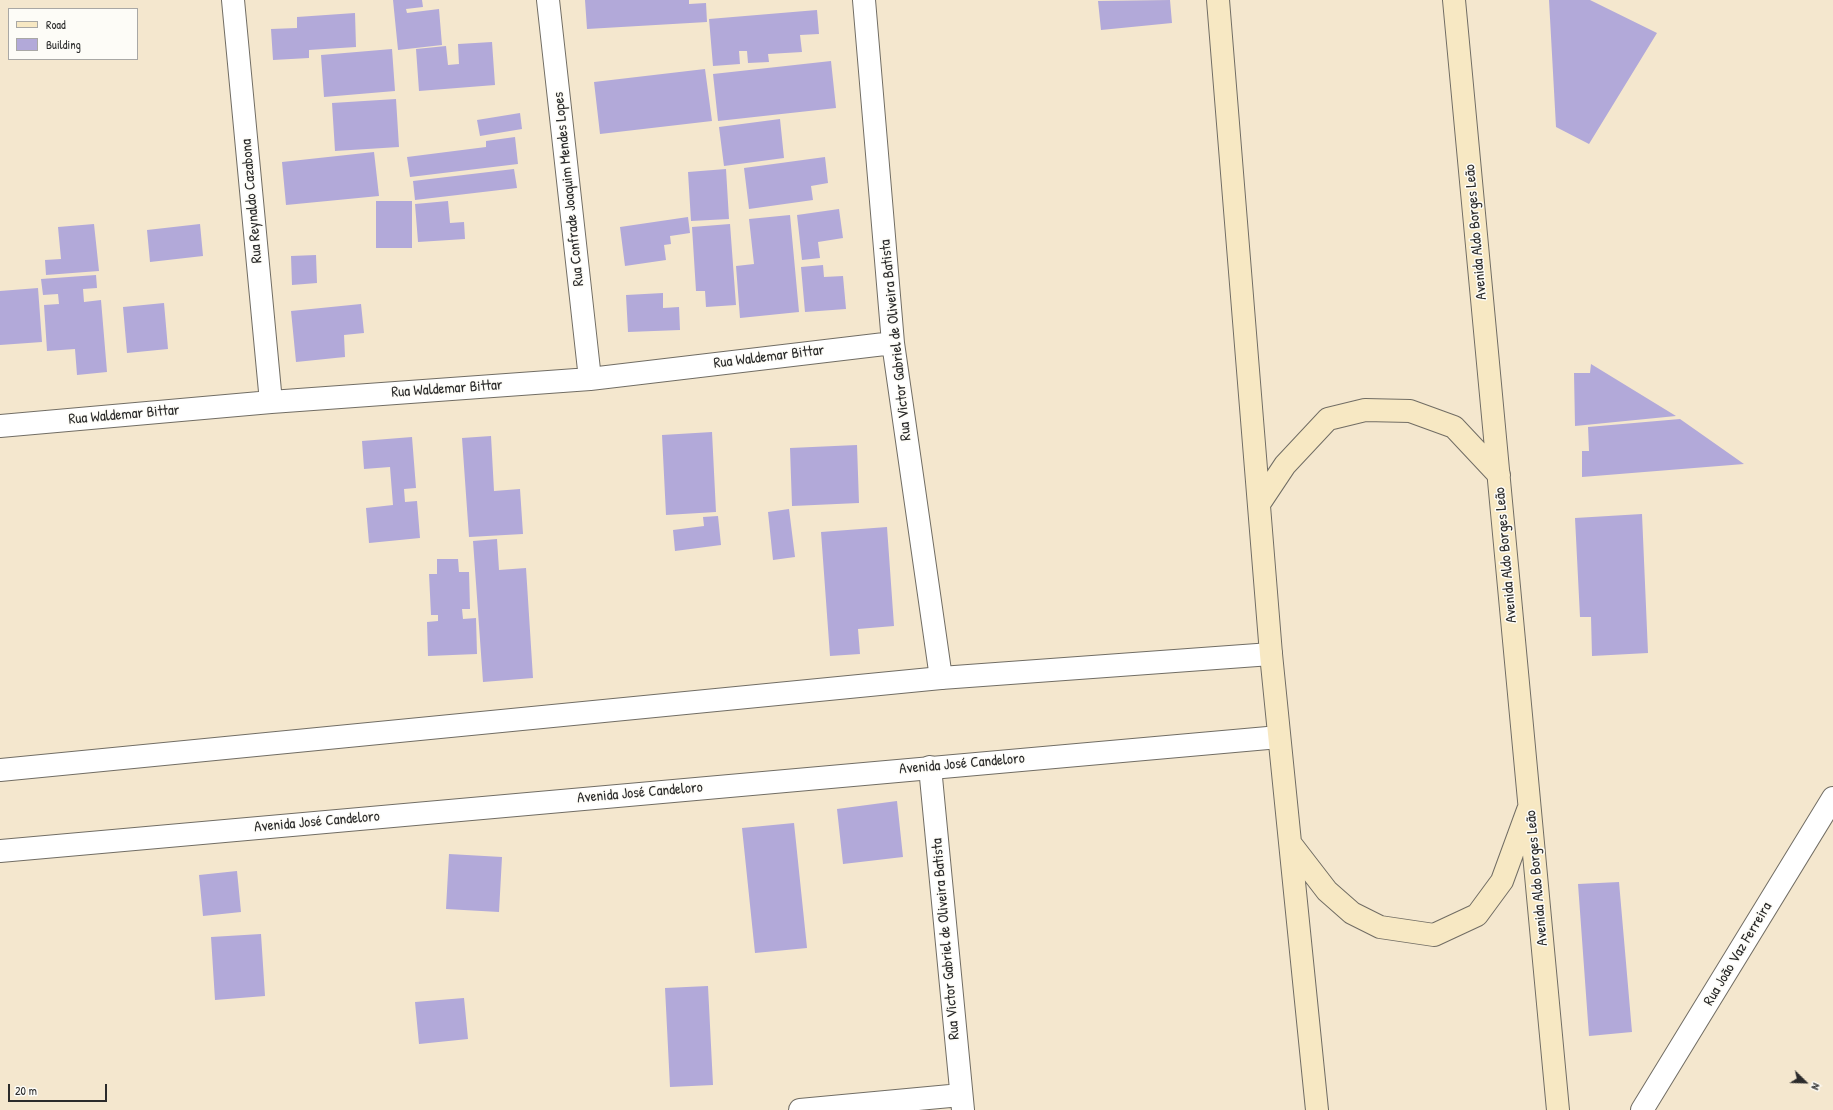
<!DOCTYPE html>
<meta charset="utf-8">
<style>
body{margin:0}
#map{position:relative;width:1833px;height:1110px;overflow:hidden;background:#f4e7ce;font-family:"Patrick Hand",sans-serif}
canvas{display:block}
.legend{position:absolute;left:8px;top:8px;width:130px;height:52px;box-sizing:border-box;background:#fdfcf7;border:1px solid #a9a8a5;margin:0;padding:5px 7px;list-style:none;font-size:12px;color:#2b2b2b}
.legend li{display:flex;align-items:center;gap:8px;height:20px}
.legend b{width:20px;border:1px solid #a9a8a5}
.north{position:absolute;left:1785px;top:1062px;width:40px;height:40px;-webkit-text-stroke:3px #fdfcf7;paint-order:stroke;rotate:113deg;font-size:11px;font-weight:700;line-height:16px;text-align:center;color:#2b2b2b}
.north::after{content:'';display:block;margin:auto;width:14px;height:18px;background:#2b2b2b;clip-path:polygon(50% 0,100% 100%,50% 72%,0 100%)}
.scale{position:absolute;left:8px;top:1084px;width:99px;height:18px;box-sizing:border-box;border:2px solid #2b2b2b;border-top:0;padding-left:5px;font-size:12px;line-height:14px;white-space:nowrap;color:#2b2b2b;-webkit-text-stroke:3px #fdfcf7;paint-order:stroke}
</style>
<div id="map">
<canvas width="1833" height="1110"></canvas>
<ul class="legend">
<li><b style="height:5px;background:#f7e8c3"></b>Road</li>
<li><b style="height:11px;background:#b2a9d9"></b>Building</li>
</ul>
<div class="north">N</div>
<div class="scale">20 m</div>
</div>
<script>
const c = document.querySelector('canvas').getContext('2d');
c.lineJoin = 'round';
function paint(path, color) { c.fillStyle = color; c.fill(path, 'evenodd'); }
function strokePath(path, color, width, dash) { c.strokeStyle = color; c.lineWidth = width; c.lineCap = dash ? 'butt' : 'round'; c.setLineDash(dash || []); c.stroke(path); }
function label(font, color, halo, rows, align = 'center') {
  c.font = font + ' "Patrick Hand",sans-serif'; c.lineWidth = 3; c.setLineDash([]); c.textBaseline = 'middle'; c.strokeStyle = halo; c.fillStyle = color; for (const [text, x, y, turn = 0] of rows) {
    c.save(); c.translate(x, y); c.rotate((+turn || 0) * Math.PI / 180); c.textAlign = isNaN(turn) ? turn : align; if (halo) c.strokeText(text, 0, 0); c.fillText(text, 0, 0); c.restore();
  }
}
paint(new Path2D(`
 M393 0H422L423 7 406 9 407 13 439 9 442 45 398 50Z
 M585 0H689V4L706 3 707 22 587 29Z
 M1170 0 1172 23 1101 30 1098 1Z
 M1549 0H1590L1657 33 1589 144 1556 127Z
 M817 10 819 34 800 35 802 52 768 54 769 62 748 63 747 51H739L740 64 713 66 709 19Z
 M355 13 356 47 309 50V58L273 60 271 29 297 28V17Z
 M492 42 495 85 419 91 416 49 446 46 448 65 459 64 458 44Z
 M392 49 395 91 324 97 321 55Z
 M831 61 836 108 718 121 713 74Z
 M705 69 712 121 600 134 594 82Z
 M396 99 399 147 335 151 332 103Z
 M520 113 522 129 480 136 477 120Z
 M780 119 784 158 724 166 719 127Z
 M515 137 518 164 410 177 407 157 486 147V141Z
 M374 152 379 196 286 205 282 162Z
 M825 157 828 183 811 186 813 200 749 209 744 168Z
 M514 169 517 188 415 200 413 181Z
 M726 169 729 219 691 221 688 172Z
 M376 201H412V248H376Z
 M448 201 450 223 464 222 465 239 418 242 415 204Z
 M839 209 843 238 818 242 820 258 802 260 797 215Z
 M790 215 799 312 740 318 736 266 754 264 749 219Z
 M688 217 690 233 670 236 671 244 664 245 666 260 625 266 620 227Z
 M94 224 99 271 46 275 45 260 61 259 58 227Z
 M200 224 203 256 150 262 147 230Z
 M730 224 736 305 706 307 705 291H696L692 227Z
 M316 255 317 283 292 285 291 256Z
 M823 265 824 277 843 276 846 309 805 312 801 267Z
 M96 275 97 288 83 289 84 302 101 300 107 372 77 375 75 349 47 351 44 305 59 304 58 294 43 295 41 279Z
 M38 288 42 342 0 345V291Z
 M663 293V308L679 307 680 330 628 332 626 295Z
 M164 303 168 349 127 353 123 307Z
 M361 304 364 333 344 335 345 357 296 362 291 311Z
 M1591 364 1676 416 1575 426 1574 373H1590Z
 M1680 419 1744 464 1582 477V451H1589L1588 427Z
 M712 432 716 512 666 515 662 435Z
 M491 436 494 491 520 489 523 534 469 537 462 438Z
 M412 437 416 488 404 489 405 502 417 501 420 538 369 543 366 508 393 505 390 467 364 469 362 441Z
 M857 445 859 503 792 506 790 448Z
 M789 509 795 557 773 560 768 512Z
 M1642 514 1648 653 1592 656 1591 617H1580L1575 518Z
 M718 516 721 545 675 551 673 530 704 526 703 517Z
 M887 527 894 626 858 629 860 654 830 656 821 532Z
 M497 539 499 570 526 568 533 678 483 682 473 541Z
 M437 559H458L459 572H469L470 609H462L463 619 476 618 477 654 428 656 427 622 438 621V615H431L429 574H437Z
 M897 801 903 857 843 864 837 809Z
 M794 823 807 948 755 953 742 828Z
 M449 854 502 857 499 912 446 909Z
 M237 871 241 912 203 916 199 875Z
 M1619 882 1632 1032 1589 1036 1578 884Z
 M261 934 265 996 215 1000 211 937Z
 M708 986 713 1085 670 1087 665 988Z
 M464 998 468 1039 419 1044 415 1002Z`), '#b2a9d9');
const minor = new Path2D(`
 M233 0 271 402
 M548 0 590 379
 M864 0 893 343 941 678
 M0 426 271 402 590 379 893 343
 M930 767 963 1110
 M800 1110 961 1095
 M1642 1110 1833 798`);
const tertiary = new Path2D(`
 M0 770 941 678 1271 654
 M0 851 1279 737`);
const secondary = new Path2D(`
 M1218 0 1271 654 1317 1110
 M1454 0 1558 1110
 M1259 504 1285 465 1328 419 1365 410 1410 411 1454 427 1499 475
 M1290 843 1327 891 1352 913 1380 927 1434 935 1477 915 1502 881 1528 810`);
strokePath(minor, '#716d64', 24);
strokePath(tertiary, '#716d64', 24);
strokePath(secondary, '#716d64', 24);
strokePath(minor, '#fff', 22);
strokePath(tertiary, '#fff', 22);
strokePath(secondary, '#f7e8c3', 22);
label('15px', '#2b2b2b', '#fdfcf7', [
 ["Rua Confrade Joaquim Mendes Lopes",569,189,-96],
 ["Rua Reynaldo Cazabona",252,201,-95],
 ["Avenida Aldo Borges Leão",1476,232,-95],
 ["Rua Victor Gabriel de Oliveira Batista",896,340,-96],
 ["Rua Waldemar Bittar",769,357,-7],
 ["Rua Waldemar Bittar",447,389,-4],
 ["Rua Waldemar Bittar",124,415,-5],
 ["Avenida Aldo Borges Leão",1506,555,-95],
 ["Avenida José Candeloro",962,764,-5],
 ["Avenida José Candeloro",640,793,-5],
 ["Avenida José Candeloro",317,822,-5],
 ["Avenida Aldo Borges Leão",1537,878,-95],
 ["Rua Victor Gabriel de Oliveira Batista",946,939,-95],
 ["Rua João Vaz Ferreira",1738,954,-59]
]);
</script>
